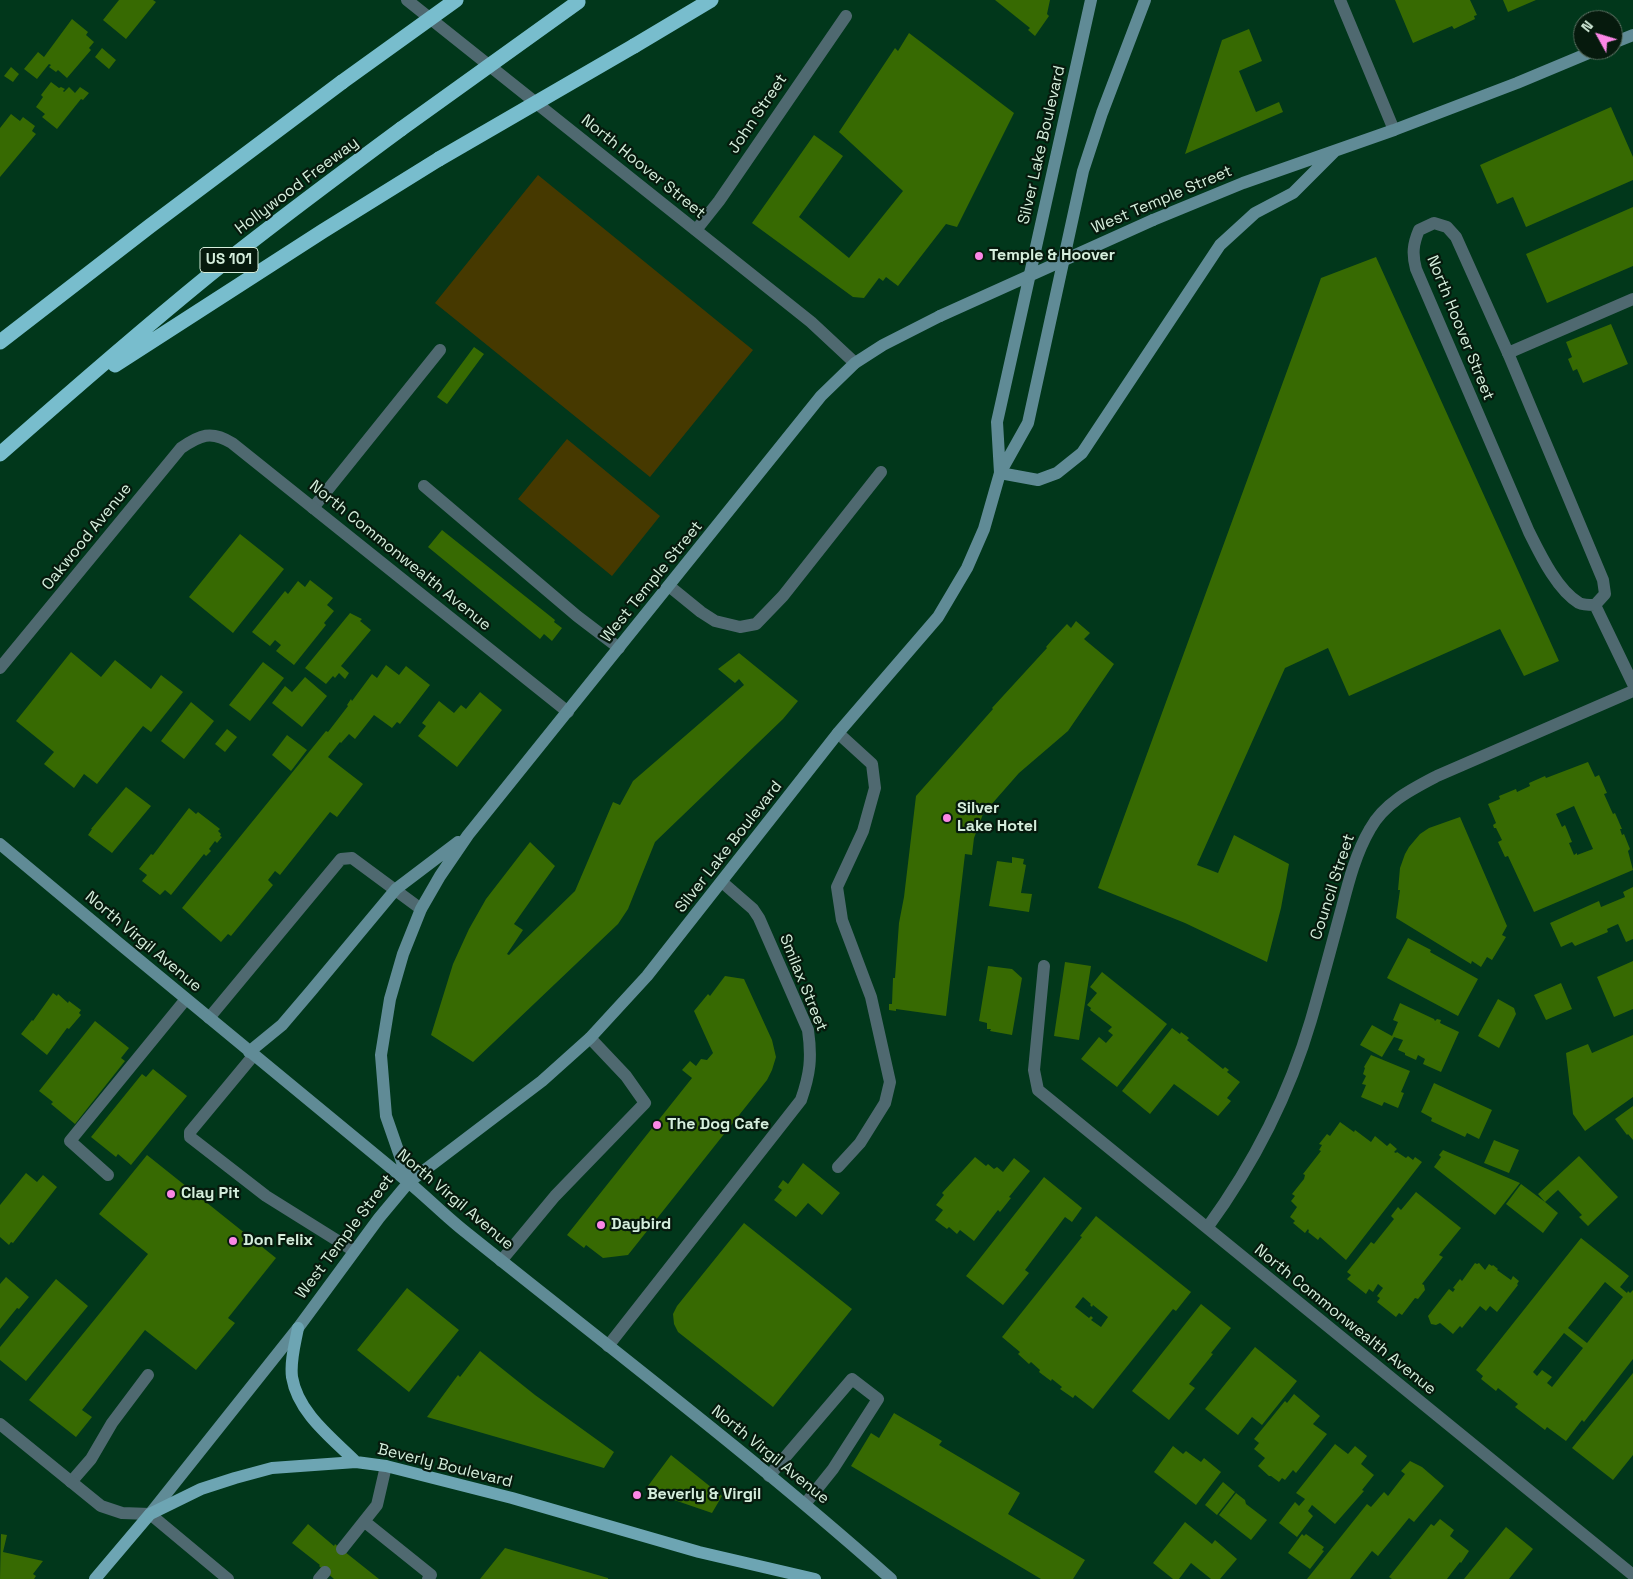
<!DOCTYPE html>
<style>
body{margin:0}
#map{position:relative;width:1633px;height:1579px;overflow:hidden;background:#01371b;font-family:"Space Grotesk",sans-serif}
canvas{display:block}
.north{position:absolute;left:1573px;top:10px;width:50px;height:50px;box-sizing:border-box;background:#061a0d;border:1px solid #596f60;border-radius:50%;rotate:309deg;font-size:14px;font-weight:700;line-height:20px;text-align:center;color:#d5eedc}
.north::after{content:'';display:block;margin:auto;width:18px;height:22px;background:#fb87e6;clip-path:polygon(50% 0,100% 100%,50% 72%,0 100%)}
</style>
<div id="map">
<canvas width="1633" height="1579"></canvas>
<div class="north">N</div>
</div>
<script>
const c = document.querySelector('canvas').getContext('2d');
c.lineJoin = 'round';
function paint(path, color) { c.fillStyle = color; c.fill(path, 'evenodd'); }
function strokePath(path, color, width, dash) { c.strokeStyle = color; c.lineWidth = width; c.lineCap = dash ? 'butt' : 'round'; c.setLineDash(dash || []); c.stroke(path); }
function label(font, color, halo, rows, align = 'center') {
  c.font = font + ' "Space Grotesk",sans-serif'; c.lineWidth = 4.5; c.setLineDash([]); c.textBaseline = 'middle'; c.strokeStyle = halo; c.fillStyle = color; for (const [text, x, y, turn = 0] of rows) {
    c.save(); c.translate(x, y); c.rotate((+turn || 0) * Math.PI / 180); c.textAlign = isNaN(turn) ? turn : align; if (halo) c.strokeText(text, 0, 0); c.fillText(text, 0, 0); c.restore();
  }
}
paint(new Path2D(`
 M538 175 753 350 650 477 435 303Z
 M567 439 660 516 612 576 518 499Z`), '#463900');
paint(new Path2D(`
 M119 0H153L156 2 126 39 103 20Z
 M995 0H1050L1047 14 1049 16 1035 36 1028 30 1030 28Z
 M1395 0H1470L1477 15 1474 16 1475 19 1454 29 1452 26 1413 43Z
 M1503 0H1536L1508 12Z
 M72 19 88 32 86 35 94 42 89 48 91 50 67 78 58 70 56 72 49 67 51 65 49 64 37 79 24 69 38 52 44 57Z
 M1249 29 1262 61 1239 71 1256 112 1279 102 1283 112 1185 154 1222 40Z
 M909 33 1014 113 957 227 946 224 898 286 886 277 883 281 879 278 864 298 853 297 752 223 814 135 843 156 799 217 849 258 903 191 839 132 895 48 898 51Z
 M102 48 116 60 109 69 95 57Z
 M11 67 19 74 13 82 4 76Z
 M51 82 59 88 61 87 65 89 63 91 64 92 69 87 75 93 80 87 89 93 83 100 81 99 57 129 42 117 45 114 36 107 43 97 41 95Z
 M1611 107 1633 157V180L1526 227 1513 197 1497 204 1480 165Z
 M11 114 20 121 23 117 35 126 32 131 36 134 0 177V128Z
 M1633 207V266L1547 303 1526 254Z
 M1376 257 1559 661 1524 676 1500 629 1349 696 1328 648 1285 668 1197 865 1218 873 1234 835 1289 864 1281 908 1267 962 1185 923 1098 888 1321 278Z
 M1611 324 1628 364 1583 383 1577 369 1573 371 1568 359 1572 357 1566 342Z
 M474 347 484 354 447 404 437 397Z
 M442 530 555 620 554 622 562 628 552 641 544 634 540 639 428 547Z
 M240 534 284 569 233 633 189 597Z
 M310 580 333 598 327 605 334 611 324 623 326 625 294 665 276 651 281 645 275 640 270 646 252 632 285 591 288 594 298 581 305 587Z
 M350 613 362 619 360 621 371 630 341 666 349 673 345 679 339 673 335 678 333 676 326 684 305 668Z
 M1076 621 1090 633 1084 639 1114 664 1068 731 1019 773 983 814 974 838 972 855 965 854 946 1016 896 1009V1011L889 1010V1004H892L893 978H895L899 923 904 897 916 796 993 709 992 708 1047 648 1046 647 1052 640 1067 624 1071 628Z
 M71 652 101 677 115 660 151 689 161 675 183 692 151 732 143 726 97 784 84 774 74 788 44 764 54 752 16 721Z
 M739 653 798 701 783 719 655 842 628 909 618 924 473 1062 431 1035 453 964 469 929 486 899 530 842 555 866 514 924 523 930 507 954 509 955 575 891 613 802 620 805 633 781 744 685 739 679 735 683 718 669Z
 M263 662 284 678 250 721 229 705Z
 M386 665 399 675 406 666 430 685 400 724 397 722 392 728 374 715 355 739 349 734 341 743 340 742 328 757 363 784 337 817 330 812 280 875 275 871 268 880 273 885 231 936 228 934 221 942 182 908 326 731 328 732 348 706 347 705 351 699 352 701 372 674 377 678Z
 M305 677 327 696 302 727 272 703 285 686 292 692Z
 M480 692 502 710 457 767 418 736 426 726 422 723 439 701 454 713 461 705 466 709Z
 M191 702 214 721 184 759 161 741Z
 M227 729 237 737 225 752 215 744Z
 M287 735 307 750 291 771 272 755Z
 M1588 762 1595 777 1599 775 1607 793 1604 794 1613 814 1615 813 1622 829H1620L1622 835 1624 834 1630 849 1628 851 1633 870 1534 912 1508 856 1505 857 1498 842 1502 840 1496 828H1494L1493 825 1496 823 1488 804 1500 799 1499 796 1516 789 1517 792 1530 786 1529 783 1545 776 1546 778ZM1574 806 1593 849 1577 855V853L1574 855 1569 843 1572 842 1565 825 1562 827 1556 814Z
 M126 787 151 806 112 853 88 835 92 829H91Z
 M189 808 196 814 198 812 220 829 218 831 221 834 220 836 222 837 217 843 215 841 209 849 211 851 206 856 204 854 171 895 165 890 160 895 142 881 147 875 139 869 151 854 153 855Z
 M1460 817 1507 926 1502 935 1506 937 1492 960 1487 957 1481 967 1472 961 1471 964 1396 918 1400 890H1398L1400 868 1405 854 1409 847 1420 834 1429 828Z
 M1012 857 1024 859 1023 864 1026 865 1021 893 1032 894 1029 912 989 906 997 861 1012 863Z
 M1633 887V939L1626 942 1618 924 1607 929 1608 932 1575 946 1572 942 1561 947 1550 923 1599 901 1601 907 1625 897 1623 892Z
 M1408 938 1431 950 1430 952 1478 979 1458 1016 1387 978Z
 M1633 961V1009L1614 1017 1597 977Z
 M1065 962 1091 966 1079 1040 1054 1036Z
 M988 966 1012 969 1022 978 1012 1035 990 1031 991 1029H987V1023L979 1021Z
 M1102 972 1167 1024 1117 1087 1081 1059 1099 1037 1106 1043 1113 1035 1108 1031 1112 1027 1090 1010 1091 1008 1087 1005 1097 993 1090 987Z
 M725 976 744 979 772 1040 776 1057 772 1070 767 1080 628 1255 603 1258 586 1245 584 1248 567 1235 692 1078 682 1070 690 1061 696 1066 701 1059 707 1060 713 1053 694 1011 708 994 710 996Z
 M1561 983 1572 1009 1546 1020 1534 995Z
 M53 993 57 996 58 994 68 1003 69 1001 81 1010 79 1013 81 1015 69 1029 67 1028 47 1055 21 1034 32 1020 33 1021Z
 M1498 999 1514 1008 1516 1014 1499 1048 1478 1036Z
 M1400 1003 1434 1019 1435 1021 1437 1019 1441 1020 1440 1023 1459 1032 1441 1072 1423 1064 1425 1059 1418 1055 1416 1060 1405 1055V1053L1398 1050 1403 1040 1394 1037 1382 1057 1360 1045 1372 1025 1392 1036 1398 1022 1393 1020Z
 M95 1021 129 1048 121 1058 125 1061 75 1124 51 1104 53 1102 39 1091Z
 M1172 1028 1180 1034 1181 1032 1189 1038 1187 1040 1223 1069 1225 1067 1229 1070 1227 1072 1240 1082 1227 1098 1231 1101 1218 1116 1174 1084 1150 1114 1122 1091Z
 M1633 1035V1097L1585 1131 1573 1114 1566 1053 1588 1044 1592 1053Z
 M1371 1055 1410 1071 1401 1092 1404 1093 1398 1108 1384 1102 1382 1106 1361 1097 1366 1085 1362 1084 1366 1076 1363 1074 1365 1068 1364 1067Z
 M153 1069 187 1096 131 1165 118 1154 116 1157 91 1137 142 1074 146 1077Z
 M1434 1083 1492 1110 1479 1139 1467 1133 1465 1137 1431 1121 1432 1118 1421 1112Z
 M1633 1106V1140L1628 1134 1627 1135 1615 1119Z
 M1340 1122 1354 1132 1355 1130 1371 1142 1375 1136 1387 1146 1390 1143 1397 1149 1394 1152 1396 1153 1397 1152 1406 1158 1408 1156 1413 1160 1415 1157 1422 1162 1346 1260 1320 1237 1318 1240 1308 1232 1309 1231 1308 1229 1305 1233 1293 1223 1295 1221 1290 1217 1297 1207 1291 1201 1295 1196 1292 1194 1304 1179 1305 1175 1303 1174 1321 1151 1319 1150 1322 1145 1319 1144 1327 1134 1330 1136Z
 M1494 1140 1519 1150 1509 1173 1484 1163Z
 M1443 1150 1520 1183 1495 1215 1434 1167 1441 1157 1439 1155Z
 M147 1155 276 1258 228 1318 235 1323 196 1370 145 1330 82 1410 92 1417 76 1437 29 1400 148 1254 99 1214Z
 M1579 1156 1618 1197 1588 1226 1579 1217 1582 1215 1558 1190 1545 1202 1558 1213 1543 1233 1506 1204 1521 1184 1545 1202 1538 1194Z
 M975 1157 986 1166 988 1164 994 1169 997 1167 1003 1172 1014 1158 1030 1171 1009 1197 1011 1198 1000 1212 998 1210 974 1241 960 1230 957 1234 949 1227 947 1229 935 1220 943 1210 936 1205 944 1195 942 1193Z
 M803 1163 840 1193 822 1215 808 1203 796 1217 774 1200 782 1190 778 1187 783 1180 788 1184Z
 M26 1173 37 1182 43 1175 57 1187 13 1243 11 1242 9 1245 0 1237V1205Z
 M1044 1177 1082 1208 1072 1222 1065 1217 1025 1270 1029 1273 1003 1305 966 1276Z
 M1416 1192 1461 1228 1439 1255 1443 1257 1422 1284 1424 1285 1425 1290 1418 1299 1415 1298 1402 1315 1399 1313 1396 1317 1377 1302 1380 1298 1377 1296 1383 1288 1378 1284 1373 1292 1369 1289 1366 1294 1347 1279 1351 1275 1347 1272 1371 1242 1374 1244 1394 1219 1391 1216 1398 1207 1401 1210Z
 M1096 1216 1191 1292 1176 1311 1173 1309 1093 1409 1075 1395 1073 1398 1060 1389 1062 1387 1052 1379 1051 1381 1039 1372 1040 1370 1031 1362 1029 1364 1018 1354 1020 1352 1002 1337 1082 1237 1080 1236ZM1083 1297 1091 1304 1090 1305 1092 1307 1093 1305 1108 1317 1101 1327 1091 1320 1093 1318 1091 1316 1089 1318 1075 1307Z
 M744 1223 852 1309 773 1407 678 1332 674 1324 673 1314 677 1306Z
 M1581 1238 1629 1276 1620 1287 1627 1293 1628 1291 1630 1293 1633 1290V1359L1584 1422 1582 1420 1566 1441 1547 1427 1545 1430 1515 1407 1518 1404 1498 1388 1496 1391 1481 1379 1483 1376 1476 1370ZM1605 1282 1623 1297 1587 1343 1568 1328ZM1564 1333 1583 1348 1552 1387 1547 1383 1552 1377 1542 1370 1537 1376 1533 1372Z
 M1475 1263 1477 1264 1479 1263 1485 1270 1489 1264 1492 1266 1493 1265 1498 1269 1497 1270 1511 1280 1513 1276 1519 1281 1517 1284 1518 1285 1497 1312 1490 1306 1486 1311 1480 1306 1462 1328 1460 1326 1453 1334 1440 1323 1436 1325 1431 1324 1428 1316 1449 1289 1453 1292 1455 1289 1453 1288 1460 1279 1462 1281Z
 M6 1277 29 1297 19 1309 17 1308 0 1329V1284Z
 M56 1279 88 1306 26 1381 0 1360V1347Z
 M407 1288 459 1330 409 1392 357 1350Z
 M1201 1304 1231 1328 1211 1353 1213 1354 1189 1384 1195 1388 1169 1420 1132 1391Z
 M1255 1347 1297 1381 1262 1425 1252 1417 1238 1435 1205 1409Z
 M480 1351 535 1395 614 1452 604 1468 427 1417 458 1375 460 1377Z
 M1633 1373V1455L1613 1480 1572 1448Z
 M1294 1394 1320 1416 1313 1424 1327 1434 1296 1473 1293 1470 1285 1480 1282 1478 1279 1482 1271 1476H1269L1258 1466 1265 1458 1254 1449 1259 1443 1254 1439 1285 1401 1287 1403Z
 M894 1413 942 1441 939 1445 1020 1493 1008 1514 1085 1560 1073 1579H1041L851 1466 871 1433 879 1438Z
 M1335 1444 1348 1454 1355 1446 1367 1456 1361 1464 1374 1475 1362 1490 1364 1491 1335 1524 1312 1505 1308 1511 1313 1516 1297 1537 1279 1523 1295 1502 1299 1506 1305 1499 1296 1493Z
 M1173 1446 1183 1454 1186 1451 1201 1462 1204 1458 1221 1472 1196 1505 1154 1472Z
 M671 1455 722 1496 712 1513 645 1490Z
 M1410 1461 1422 1467 1444 1486 1414 1522 1409 1518 1378 1556 1372 1551 1350 1579H1307L1367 1504 1371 1507 1384 1492 1388 1496 1405 1474 1401 1471Z
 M1223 1482 1235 1492 1217 1515 1205 1505Z
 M1236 1493 1245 1500 1246 1504 1267 1520 1251 1540 1219 1515Z
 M1440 1519 1454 1530 1450 1536 1469 1551 1461 1563 1460 1562 1447 1579H1392L1389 1577 1431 1524 1434 1526Z
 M1185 1522 1212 1544 1215 1540 1237 1559 1220 1579H1211L1191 1563 1179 1579H1173L1153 1563Z
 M308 1524 334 1546 335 1544 379 1579H334L319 1566 320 1565 292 1543Z
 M1506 1527 1533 1549 1509 1579H1464Z
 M1 1534 7 1535 3 1552 43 1561 33 1574 36 1576 34 1579H0Z
 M1302 1534 1304 1536 1306 1534 1324 1547 1322 1550 1324 1551 1310 1569 1288 1553Z
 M505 1548 608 1578V1579H480Z`), '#376a02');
strokePath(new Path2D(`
 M1508 353 1633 299
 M424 486 577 616 619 648
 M313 508 440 350
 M669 586 701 612 715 621 740 627 756 624 783 596 881 472
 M209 1018 341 859 352 858 421 909
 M253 1056 190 1132V1137L266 1196 354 1251
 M838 1167 860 1143 885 1103 890 1082 871 997 842 920 837 887 863 831 875 788 872 764 838 733
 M108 1175 70 1141 186 999
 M501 1261 555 1196 645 1103 626 1076 590 1038
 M769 1476 852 1379 878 1399 833 1469 805 1504
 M71 1482 91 1459 112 1423 148 1375
 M365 1522 431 1575 428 1579
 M342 1549 377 1505 386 1466
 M319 1579 325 1572`), '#4f6970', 12);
strokePath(new Path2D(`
 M1340 0 1394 130
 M1434 223 1447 227 1456 237 1508 353 1603 580 1605 594 1595 605C1590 605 1583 605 1579 603 1557 590 1540 554 1529 532L1416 269C1412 254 1413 244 1419 230Z
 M696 230 719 201 846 16
 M1595 605 1633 684
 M0 668 181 448C200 435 211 430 232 443L568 712
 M1044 966 1034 1070 1038 1090 1633 1575
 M1207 1228C1253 1165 1289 1095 1311 1020 1322 982 1332 944 1342 907 1349 880 1356 853 1370 829 1384 803 1412 789 1437 776L1633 691
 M608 1346 801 1100C810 1074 812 1058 808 1030L759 918 753 909 722 882
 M0 1424 101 1506 122 1513 150 1514 228 1579`), '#4f6970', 12);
strokePath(new Path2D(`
 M407 0 811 322 855 363`), '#4f6970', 12);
strokePath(new Path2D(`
 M1613 43 1633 35
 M1153 220 1243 183 1394 130 1517 83 1596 50
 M1000 473 1038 480 1057 473 1082 453 1220 245 1255 213 1293 193 1334 152
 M1000 473 997 422 1091 0
 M0 844C135 957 270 1069 407 1181 428 1198 447 1218 468 1234 610 1348 755 1458 891 1579
 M249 1052 282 1025 311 991 396 889 458 842
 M409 1182 386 1116 381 1055 390 999 403 954 421 909 440 876 468 835 821 396 855 363 883 345 940 316
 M150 1514 298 1328 379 1218 409 1182 542 1081 590 1038 647 976 838 733 938 617 967 568 984 529 1000 473 1028 423 1083 171 1102 113 1145 0`), '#608b96', 12);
strokePath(new Path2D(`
 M298 1328C295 1344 290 1361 292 1377 298 1413 332 1438 356 1462
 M95 1579 150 1514 201 1489 235 1478 272 1468 356 1462 386 1466 512 1498 699 1552 815 1579`), '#6da5b3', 12);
strokePath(new Path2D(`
 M634 46 711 0
 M0 342 150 226 342 82
 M115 365 323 231 439 159
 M0 454C68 394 137 334 208 276 271 225 336 177 401 129`), '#78bdcd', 15);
strokePath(new Path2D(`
 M940 316 1153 220`), '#608b96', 12);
strokePath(new Path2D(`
 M342 82 456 0
 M401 129 578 2
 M439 159 634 46`), '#78bdcd', 15);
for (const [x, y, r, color] of [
 [979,256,5,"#fb87e6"],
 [947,818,5,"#fb87e6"],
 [657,1125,5,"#fb87e6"],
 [171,1194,5,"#fb87e6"],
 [601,1225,5,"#fb87e6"],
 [233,1241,5,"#fb87e6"],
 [637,1495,5,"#fb87e6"]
]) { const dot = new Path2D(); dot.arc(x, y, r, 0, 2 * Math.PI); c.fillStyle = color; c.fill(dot); strokePath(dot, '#061a0d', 2); }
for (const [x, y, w] of [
 [229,260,58]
]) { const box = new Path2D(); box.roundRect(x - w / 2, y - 12.5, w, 25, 4); c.fillStyle = '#061a0d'; c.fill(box); strokePath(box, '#d5eedc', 1); }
label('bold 15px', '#d5eedc', null, [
 ["US 101",229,260]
]);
label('16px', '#d5eedc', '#061a0d', [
 ["John Street",758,114,-56],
 ["Silver Lake Boulevard",1042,145,-77],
 ["North Hoover Street",643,167,39],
 ["Hollywood Freeway",297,186,-37],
 ["West Temple Street",1162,200,-23],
 ["North Hoover Street",1460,328,68],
 ["Oakwood Avenue",87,537,-51],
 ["North Commonwealth Avenue",400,556,39],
 ["West Temple Street",652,582,-51],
 ["Silver Lake Boulevard",729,847,-52],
 ["Council Street",1333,887,-72],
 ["North Virgil Avenue",143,942,40],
 ["Smilax Street",803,983,68],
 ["North Virgil Avenue",455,1200,40],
 ["West Temple Street",345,1237,-53],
 ["North Commonwealth Avenue",1345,1320,39],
 ["North Virgil Avenue",770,1455,39],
 ["Beverly Boulevard",445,1466,14]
]);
label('bold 16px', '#d5eedc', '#061a0d', [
 ["Temple & Hoover",989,256],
 ["Silver",957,809],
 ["Lake Hotel",957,827],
 ["The Dog Cafe",667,1125],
 ["Clay Pit",181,1194],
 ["Daybird",611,1225],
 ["Don Felix",243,1241],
 ["Beverly & Virgil",647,1495]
], 'left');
</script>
